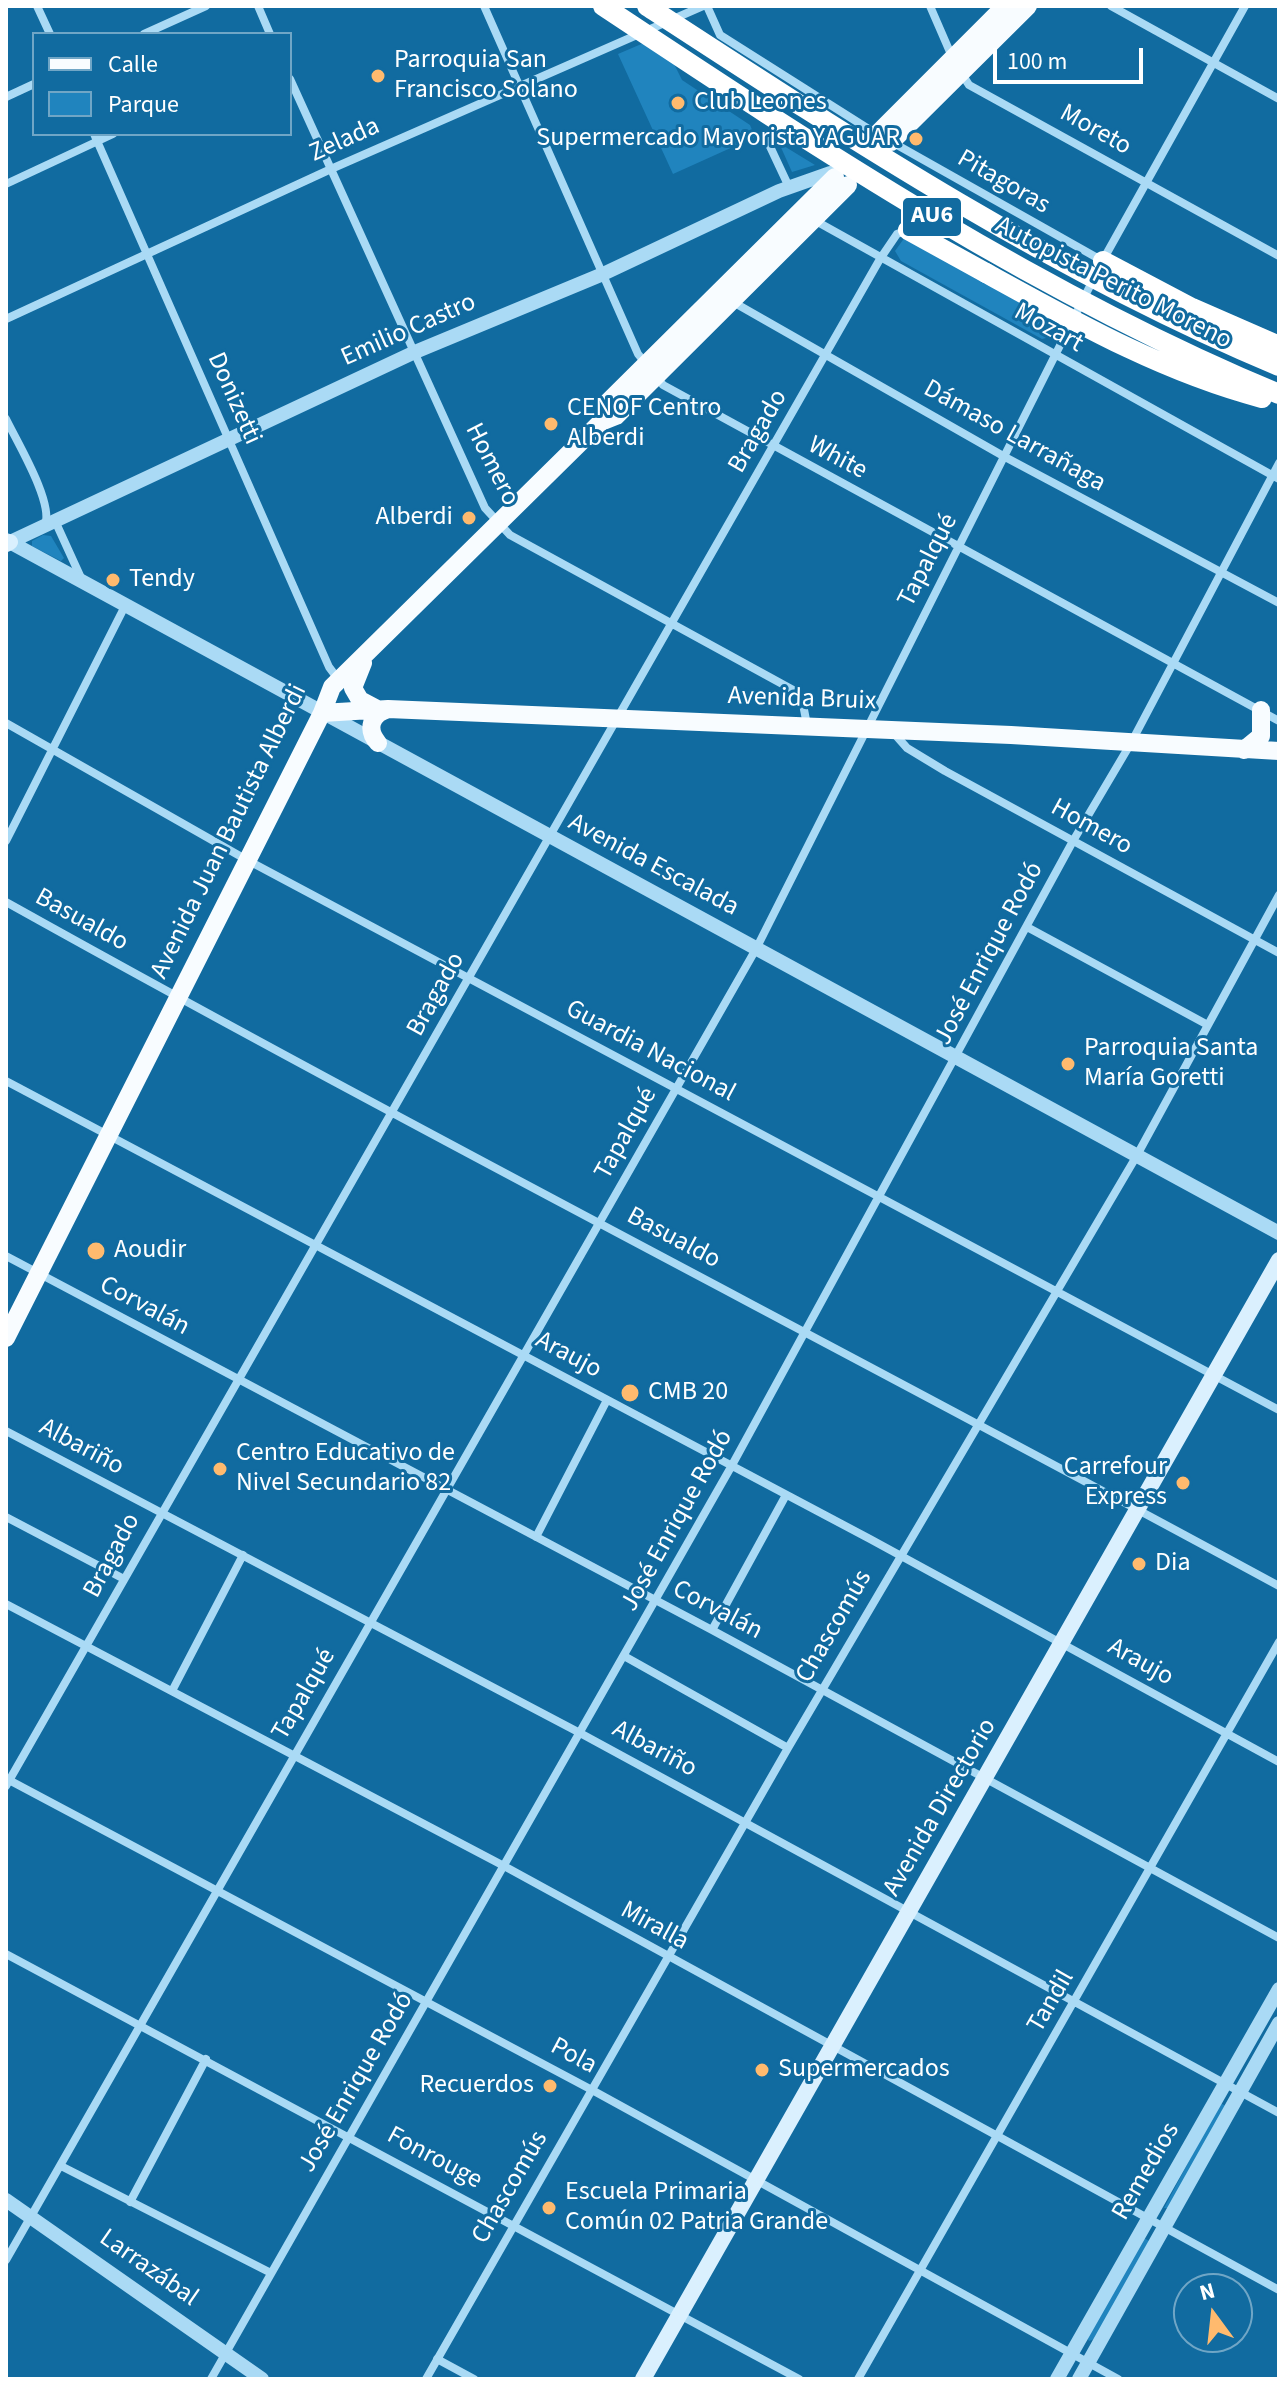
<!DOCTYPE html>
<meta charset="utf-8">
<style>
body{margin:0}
#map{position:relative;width:1285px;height:2385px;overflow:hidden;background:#116ba0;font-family:"Source Sans 3",sans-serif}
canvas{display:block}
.frame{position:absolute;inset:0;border:8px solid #fff;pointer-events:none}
.legend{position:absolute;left:32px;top:32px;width:260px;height:104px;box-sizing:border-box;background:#116ba0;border:2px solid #70a6c6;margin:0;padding:10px 14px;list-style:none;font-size:24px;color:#fff}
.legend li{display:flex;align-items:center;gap:16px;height:40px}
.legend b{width:40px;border:2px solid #70a6c6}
.north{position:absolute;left:1173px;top:2273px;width:80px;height:80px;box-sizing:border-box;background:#116ba0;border:2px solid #70a6c6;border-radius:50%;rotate:345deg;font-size:22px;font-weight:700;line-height:32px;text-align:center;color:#fff}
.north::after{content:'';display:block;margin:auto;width:28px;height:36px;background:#ffba6e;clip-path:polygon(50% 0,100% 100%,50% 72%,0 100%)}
.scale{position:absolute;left:993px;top:48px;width:150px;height:36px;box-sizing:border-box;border:4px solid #fff;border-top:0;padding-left:10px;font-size:24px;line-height:28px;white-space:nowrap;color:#fff;-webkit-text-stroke:6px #116ba0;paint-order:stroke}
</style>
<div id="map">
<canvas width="1285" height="2385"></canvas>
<div class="frame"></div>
<ul class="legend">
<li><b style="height:10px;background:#f8fcff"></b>Calle</li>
<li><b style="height:22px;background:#2084be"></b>Parque</li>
</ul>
<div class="north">N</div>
<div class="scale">100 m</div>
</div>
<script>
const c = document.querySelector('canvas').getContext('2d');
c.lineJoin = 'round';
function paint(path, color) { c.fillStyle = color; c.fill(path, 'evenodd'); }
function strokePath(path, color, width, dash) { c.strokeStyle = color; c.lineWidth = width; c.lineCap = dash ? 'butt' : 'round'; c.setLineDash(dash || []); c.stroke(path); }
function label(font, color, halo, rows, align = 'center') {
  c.font = font + ' "Source Sans 3",sans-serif'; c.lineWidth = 6; c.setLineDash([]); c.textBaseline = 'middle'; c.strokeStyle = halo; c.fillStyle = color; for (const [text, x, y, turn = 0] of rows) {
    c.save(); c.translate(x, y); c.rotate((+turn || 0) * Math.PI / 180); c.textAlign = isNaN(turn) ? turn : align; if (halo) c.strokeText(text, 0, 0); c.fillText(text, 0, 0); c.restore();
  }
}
paint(new Path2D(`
 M660 36 682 80 750 125 755 137 673 174 618 54Z
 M779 143 815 165 792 172Z
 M905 237 1064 323 1058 335 1042 339 901 261 895 251Z
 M43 535 51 536 64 558 61 561 32 546V541Z
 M1220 2103 1226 2106 1168 2208H1164Z
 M1144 2238 1149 2241 1095 2339 1089 2341 1087 2338Z`), '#2084be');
strokePath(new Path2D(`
 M37 6 50 34
 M258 6 270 34
 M484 6 638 354 647 365
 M707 6 720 35 878 135
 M930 6 953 59
 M1111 6 1279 99
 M144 34 206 6
 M962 74 969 85 1279 256
 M290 79 485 508 510 535 795 691 802 699 807 725
 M6 97 34 84
 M94 134 329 667 338 679
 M766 138 789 187
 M890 141 1101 260
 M6 184 113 134
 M814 220 1279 479
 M1103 260 1245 6
 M733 302 1005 457 1279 603
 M6 319 331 169 703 6
 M656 376 663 385 1279 721
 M6 419C17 442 54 503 45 525
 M56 523 82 580
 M6 723 247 860 1279 1410
 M892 731 907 748 945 771 1279 953
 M6 841 125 606
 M6 902C427 1137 856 1356 1279 1586
 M1027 927 1206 1024
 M6 1081 870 1539 1279 1762
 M6 1256 712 1630 1279 1938
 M6 1431 580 1733 1279 2113
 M6 1517 124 1579
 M536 1537 607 1400
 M6 1604 504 1866 1279 2290
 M712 1630 786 1495
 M624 1656 788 1748
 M172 1691 243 1555
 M7 1779 592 2090 1118 2379
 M6 1786 880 259 897 234 907 230
 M6 1954 799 2379
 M61 2166 271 2273
 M130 2202 206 2059
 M6 2260 756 949 1093 280
 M437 2359 474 2379
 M211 2379 731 1467 1073 841 1131 743 1279 463
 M426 2379 788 1748 1136 1157 1279 895
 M858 2379 1279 1642`), '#aadaf5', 8);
strokePath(new Path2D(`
 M6 540 1279 1233
 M10 542 415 352 603 274 779 191 830 173
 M6 2200 262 2379
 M1057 2379 1279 1989
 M1079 2379 1279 2023`), '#aadaf5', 14);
strokePath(new Path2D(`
 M6 544 10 542
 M643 2379 1279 1260`), '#daf0fe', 16);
strokePath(new Path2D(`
 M877 134 1005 6
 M891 142 1028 6
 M601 422 607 403 835 177
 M363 663 353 688 360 700 377 709
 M322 713 388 709 1011 735 1279 751
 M378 743C366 729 371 714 388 709
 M1244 750 1261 736V710
 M6 1338 322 713 332 687 601 422 616 416 848 185`), '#f8fcff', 18);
strokePath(new Path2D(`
 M908 230 986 273
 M1103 261 1192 308 1279 346`), '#fff', 20);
strokePath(new Path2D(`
 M603 6C820 150 1038 294 1279 394
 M647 6C851 139 1054 272 1279 366
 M986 273C1075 322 1163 372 1262 398`), '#fff', 20);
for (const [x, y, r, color] of [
 [378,76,8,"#ffba6e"],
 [678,103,8,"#ffba6e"],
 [916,139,8,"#ffba6e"],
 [551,424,8,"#ffba6e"],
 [469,518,8,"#ffba6e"],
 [113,580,8,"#ffba6e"],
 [1068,1064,8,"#ffba6e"],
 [96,1251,10,"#ffba6e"],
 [630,1393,10,"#ffba6e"],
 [220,1469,8,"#ffba6e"],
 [1183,1483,8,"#ffba6e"],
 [1139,1564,8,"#ffba6e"],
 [762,2070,8,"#ffba6e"],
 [550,2086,8,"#ffba6e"],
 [549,2208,8,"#ffba6e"]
]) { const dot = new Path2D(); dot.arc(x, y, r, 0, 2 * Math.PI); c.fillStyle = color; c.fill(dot); strokePath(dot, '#116ba0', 3); }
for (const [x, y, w] of [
 [932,217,60]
]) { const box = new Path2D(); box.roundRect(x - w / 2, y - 20, w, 40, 6); c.fillStyle = '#116ba0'; c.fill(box); strokePath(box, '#fff', 2); }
label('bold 24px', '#fff', null, [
 ["AU6",932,217]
]);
label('26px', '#fff', '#116ba0', [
 ["Parroquia San",394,61],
 ["Francisco Solano",394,91],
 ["Club Leones",694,103],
 ["Supermercado Mayorista YAGUAR",900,139,"right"],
 ["CENOF Centro",567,409],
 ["Alberdi",567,439],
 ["Alberdi",453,518,"right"],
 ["Tendy",129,580],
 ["Parroquia Santa",1084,1049],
 ["María Goretti",1084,1079],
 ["Aoudir",114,1251],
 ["CMB 20",648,1393],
 ["Centro Educativo de",236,1454],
 ["Nivel Secundario 82",236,1484],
 ["Carrefour",1167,1468,"right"],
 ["Express",1167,1498,"right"],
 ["Dia",1155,1564],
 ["Supermercados",778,2070],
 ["Recuerdos",534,2086,"right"],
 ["Escuela Primaria",565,2193],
 ["Común 02 Patria Grande",565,2223]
], 'left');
label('26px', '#fff', '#116ba0', [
 ["Moreto",1095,131,29],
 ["Zelada",345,141,-24],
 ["Pitagoras",1003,183,30],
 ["Autopista Perito Moreno",1113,284,27],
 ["Mozart",1048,329,29],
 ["Emilio Castro",409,331,-24],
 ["Donizetti",233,399,66],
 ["Bragado",759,432,-60],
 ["Dámaso Larrañaga",1014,437,29],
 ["White",837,459,28],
 ["Homero",491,465,63],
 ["Tapalqué",929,561,-63],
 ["Avenida Bruix",802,700,2],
 ["Homero",1091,828,29],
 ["Avenida Juan Bautista Alberdi",230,832,-64],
 ["Avenida Escalada",653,866,28],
 ["Basualdo",81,921,29],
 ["José Enrique Rodó",990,954,-62],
 ["Bragado",437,995,-61],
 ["Guardia Nacional",650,1052,28],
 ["Tapalqué",627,1134,-61],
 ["Basualdo",673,1239,28],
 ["Corvalán",144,1307,28],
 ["Araujo",568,1356,28],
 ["Albariño",81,1448,28],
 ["José Enrique Rodó",678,1521,-61],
 ["Bragado",113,1556,-62],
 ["Corvalán",717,1611,28],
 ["Chascomús",835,1627,-60],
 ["Araujo",1140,1663,29],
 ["Tapalqué",305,1695,-60],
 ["Albariño",654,1750,28],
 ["Avenida Directorio",941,1808,-60],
 ["Miralla",654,1927,29],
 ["Tandil",1052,2002,-60],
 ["Pola",573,2057,28],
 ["José Enrique Rodó",357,2083,-60],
 ["Fonrouge",434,2159,28],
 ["Remedios",1147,2172,-60],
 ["Chascomús",511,2188,-60],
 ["Larrazábal",148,2269,35]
]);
</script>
